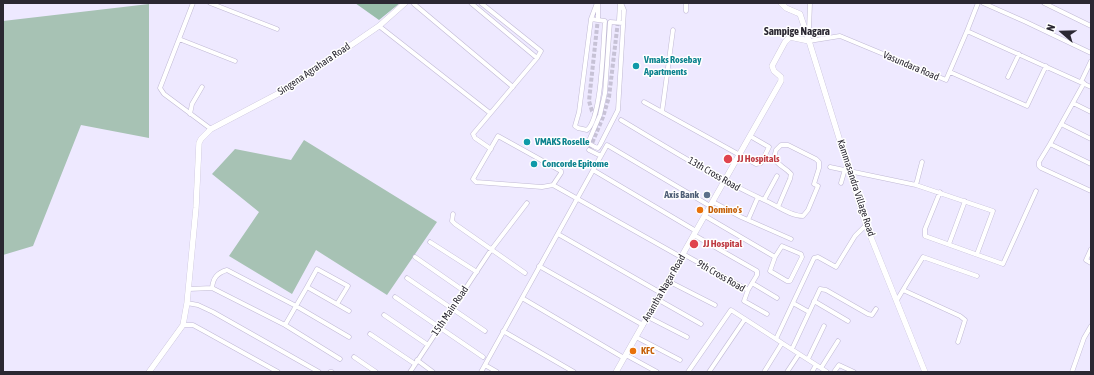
<!DOCTYPE html>
<style>
body{margin:0}
#map{position:relative;width:1094px;height:375px;overflow:hidden;background:#eee9ff;font-family:"Asap Condensed",sans-serif}
canvas{display:block}
.frame{position:absolute;inset:0;border:4px solid #2b2832;pointer-events:none}
.north{position:absolute;left:1042px;top:12px;width:40px;height:40px;-webkit-text-stroke:3px #fff;paint-order:stroke;rotate:290deg;font-size:11px;font-weight:700;line-height:16px;text-align:center;color:#2b2832}
.north::after{content:'';display:block;margin:auto;width:14px;height:18px;background:#2b2832;clip-path:polygon(50% 0,100% 100%,50% 72%,0 100%)}
</style>
<div id="map">
<canvas width="1094" height="375"></canvas>
<div class="frame"></div>
<div class="north">N</div>
</div>
<script>
const c = document.querySelector('canvas').getContext('2d');
c.lineJoin = 'round';
function paint(path, color) { c.fillStyle = color; c.fill(path, 'evenodd'); }
function strokePath(path, color, width, dash) { c.strokeStyle = color; c.lineWidth = width; c.lineCap = dash ? 'butt' : 'round'; c.setLineDash(dash || []); c.stroke(path); }
function label(font, color, halo, rows, align = 'center') {
  c.font = font + ' "Asap Condensed",sans-serif'; c.lineWidth = 3; c.setLineDash([]); c.textBaseline = 'middle'; c.strokeStyle = halo; c.fillStyle = color; for (const [text, x, y, turn = 0] of rows) {
    c.save(); c.translate(x, y); c.rotate((+turn || 0) * Math.PI / 180); c.textAlign = isNaN(turn) ? turn : align; if (halo) c.strokeText(text, 0, 0); c.fillText(text, 0, 0); c.restore();
  }
}
paint(new Path2D(`
 M149 4V138L81 125 33 246 3 255V21Z
 M304 140 437 222 387 295 316 250 292 294 229 256 259 212 212 174 235 149 291 160Z`), '#a7c2b4');
paint(new Path2D(`
 M355 3H400L379 20Z`), '#98bdaa');
strokePath(new Path2D(`
 M598 18 589 101 592 111 601 119
 M590 148 603 117 609 97 618 21`), '#c7c2d6', 4, [4, 2]);
const minor = new Path2D(`
 M193 3 160 88 164 94 211 129
 M210 3 277 29
 M471 3 537 58
 M481 3 541 51 537 58 473 134 475 138 491 149
 M598 3V18
 M621 3 624 10 618 110 600 145 598 148 595 147 588 143 600 115 605 93 610 22 623 23
 M983 3 1026 22 1091 53
 M1044 3 1091 26
 M414 4 513 87
 M686 11V3
 M591 19 605 21C603 42 602 118 587 130L578 128 575 126 579 112 591 19 597 3
 M619 20 620 3
 M379 26 490 113
 M967 31 978 3
 M807 34 809 30 810 3
 M179 39 235 61
 M809 41 840 36 946 80 967 31 1091 87
 M950 72 1027 106 1046 66
 M1008 77 1019 54
 M1081 82 1091 61
 M1084 83 1050 144 1091 164
 M644 102 756 164 761 163 769 147 750 136
 M1073 103 1091 112
 M662 112 673 30
 M190 114 192 104 202 87
 M621 120C668 148 714 177 764 200 776 205 790 216 803 216L808 210 818 186 814 184 819 168V162L816 159 788 145H781L776 150 774 158C779 167 784 166 791 174L790 179 778 207
 M1061 124 1091 139
 M1050 144 1039 162V166L1041 168 1091 191
 M589 150 601 156
 M830 167 916 185 993 211 977 254
 M593 170 696 231
 M841 183 845 169
 M553 185 561 173V171L498 136 473 179 476 182 542 187 553 185 681 257
 M916 185 922 162
 M940 192 925 229V236L1003 264 1036 191
 M764 200 777 176
 M713 202 741 217 791 239
 M453 214 452 221 455 224 525 273
 M705 216 775 257 782 246 801 254 802 257 790 281H787L770 271 775 257
 M748 220 758 197
 M558 234 661 293
 M694 235 757 271V275L748 290
 M430 242 477 272
 M949 244 965 201
 M1091 249 1086 260 1091 263
 M683 254 748 290 744 301 767 314
 M415 257 464 291
 M539 266 643 325
 M407 278 485 331
 M668 281 715 305
 M752 283 777 298
 M307 287 317 269 348 286 337 304
 M212 288C213 278 217 273 227 270L296 306 349 337
 M189 289 212 288 285 325 340 359
 M395 297 483 357
 M522 298 624 358
 M657 299 701 324
 M897 300 903 290
 M814 301 848 321
 M187 303 198 305 213 312 319 372
 M793 303 809 312
 M384 315 428 345
 M648 317 687 337
 M183 325H193L204 331 278 372
 M285 325 307 287 349 311
 M503 331 574 372
 M370 334 415 364
 M636 337 680 360
 M958 342 965 320 960 316 903 290 923 257 977 276
 M782 343 821 368 838 341
 M792 349 820 289 826 290 868 314 872 315 876 309
 M626 355 657 372
 M354 357 376 372
 M808 359 824 326
 M417 360 433 372
 M485 365 497 372
 M821 368 827 372
 M330 372H332
 M410 372 491 250 527 203
 M481 372 607 145 710 206
 M688 372 731 310 776 339
 M709 372 745 319
 M764 372 782 343 776 339 814 258 818 257 836 267 855 236 866 225
 M787 372 799 354
 M812 372 816 365
 M834 372 839 365 854 372
 M1072 372 1084 338 1091 326`);
const tertiary = new Path2D(`
 M809 41 866 225 925 372
 M149 372 183 325 187 303 196 208 199 143 201 139 211 129 287 89 379 26 405 3
 M616 372 781 81V77L774 71 772 66 785 42 790 37 809 41 800 14 786 8 781 3`);
strokePath(minor, '#c0b9d4', 5);
strokePath(tertiary, '#c0b9d4', 6);
strokePath(minor, '#fff', 4);
strokePath(tertiary, '#fff', 5.5);
for (const [x, y, r, color] of [
 [636,66,4,"#0f9aa8"],
 [527,142,4,"#0f9aa8"],
 [728,159,5,"#e0444e"],
 [534,164,4,"#0f9aa8"],
 [707,195,4,"#5c6f8a"],
 [700,210,4,"#e8710a"],
 [694,244,5,"#e0444e"],
 [633,351,4,"#e8710a"]
]) { const dot = new Path2D(); dot.arc(x, y, r, 0, 2 * Math.PI); c.fillStyle = color; c.fill(dot); strokePath(dot, '#fff', 1.5); }
label('bold 10px', '#0d838f', '#fff', [
 ["Vmaks Rosebay",644,60],
 ["Apartments",644,72],
 ["VMAKS Roselle",535,142],
 ["Concorde Epitome",542,164]
], 'left');
label('10px', '#2b2832', '#fff', [
 ["Vasundara Road",911,66,23],
 ["Singena Agrahara Road",314,69,-34],
 ["13th Cross Road",714,174,30],
 ["Kammasandra Village Road",856,188,72],
 ["9th Cross Road",721,276,30],
 ["Anantha Nagar Road",664,288,-60],
 ["15th Main Road",450,311,-56]
]);
label('bold 10px', '#be3a42', '#fff', [
 ["JJ Hospitals",737,159],
 ["JJ Hospital",703,244]
], 'left');
label('bold 10px', '#4e5e75', '#fff', [
 ["Axis Bank",699,195]
], 'right');
label('bold 10px', '#c56008', '#fff', [
 ["Domino's",708,210],
 ["KFC",641,351]
], 'left');
label('bold 11px', '#2b2832', '#fff', [
 ["Sampige Nagara",797,32]
]);
</script>
